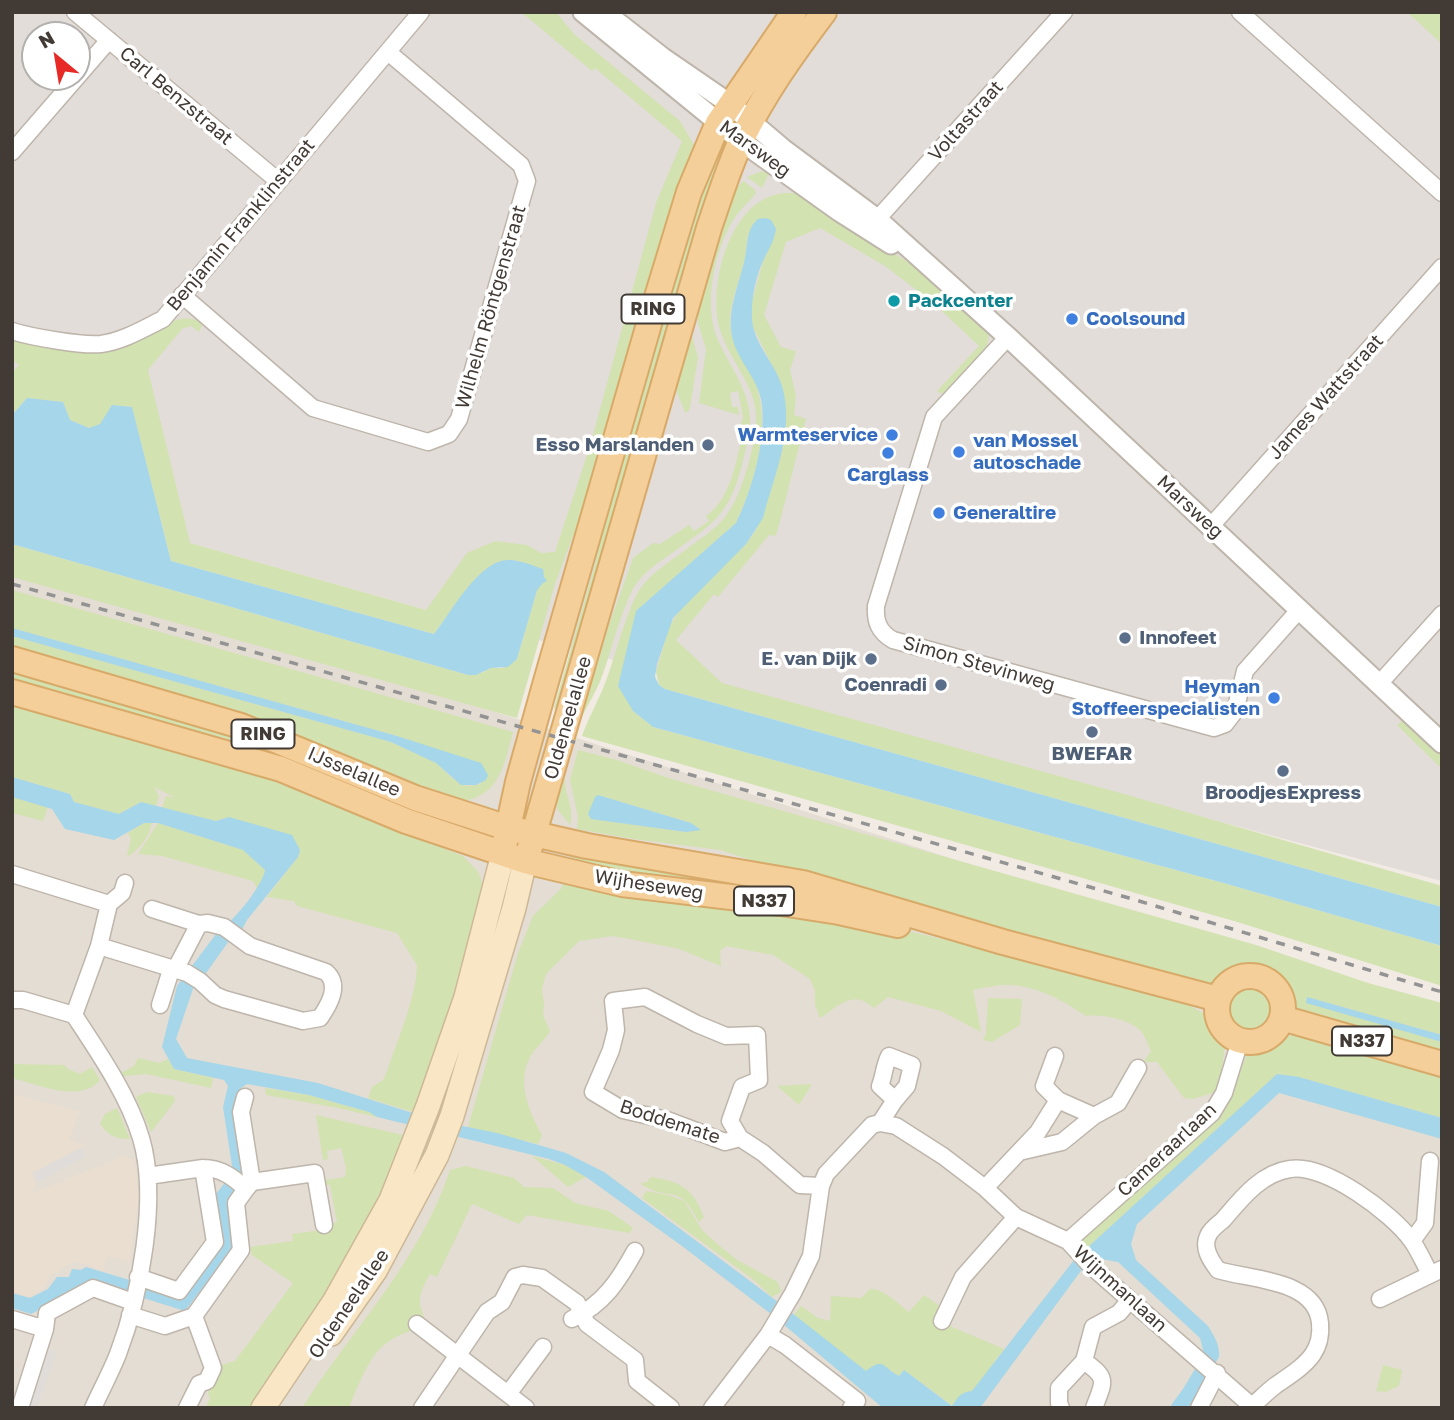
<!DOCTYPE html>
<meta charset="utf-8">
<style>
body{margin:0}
#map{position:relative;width:1454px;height:1420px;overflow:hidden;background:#f1ebe4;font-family:"Golos Text",sans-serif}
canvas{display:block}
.frame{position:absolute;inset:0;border:14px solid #423b35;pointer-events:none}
.north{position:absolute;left:21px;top:21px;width:70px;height:70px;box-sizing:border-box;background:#fff;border:2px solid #b3b1ae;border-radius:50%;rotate:330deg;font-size:19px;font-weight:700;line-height:28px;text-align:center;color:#423b35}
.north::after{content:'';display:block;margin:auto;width:24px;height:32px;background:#e72a25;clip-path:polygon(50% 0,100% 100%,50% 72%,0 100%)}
</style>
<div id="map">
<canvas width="1454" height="1420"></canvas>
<div class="frame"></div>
<div class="north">N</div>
</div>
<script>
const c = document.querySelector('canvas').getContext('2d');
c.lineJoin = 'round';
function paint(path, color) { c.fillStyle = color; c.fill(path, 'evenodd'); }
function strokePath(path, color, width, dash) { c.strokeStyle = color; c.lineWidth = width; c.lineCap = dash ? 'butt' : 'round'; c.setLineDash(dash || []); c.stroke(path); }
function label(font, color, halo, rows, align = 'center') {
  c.font = font + ' "Golos Text",sans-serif'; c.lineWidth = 7; c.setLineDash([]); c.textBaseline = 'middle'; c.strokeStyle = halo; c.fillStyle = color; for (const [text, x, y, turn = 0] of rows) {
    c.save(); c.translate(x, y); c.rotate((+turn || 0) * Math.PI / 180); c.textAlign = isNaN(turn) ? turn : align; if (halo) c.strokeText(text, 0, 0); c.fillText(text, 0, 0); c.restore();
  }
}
paint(new Path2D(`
 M12 565 206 619 1442 1016V1408H12Z`), '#e4ddd3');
paint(new Path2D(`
 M12 12H1442V881L426 610 190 543 12 389ZM35 35H77V77H35Z`), '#e3ddd9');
paint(new Path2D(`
 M12 1094 80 1111 70 1139 86 1145 32 1173 36 1182 34 1192 123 1156 135 1160 139 1197 130 1263 108 1256 104 1270 74 1261 50 1276 45 1288 29 1297 12 1292Z`), '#e9decf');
paint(new Path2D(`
 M521 12H556L574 34 680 121 697 150 603 456 555 584 517 718 12 577V544L468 675 481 673 491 668H502L517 659 537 590 544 578 536 567C528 564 518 560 510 560 479 561 452 611 434 634L171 561 132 407 112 405 100 425 89 428 70 420 63 402 27 398 12 415V373L19 365 12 359V341L15 339C41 342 101 352 124 346 152 339 173 307 203 323L199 332 191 326 182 329 148 370 190 543 426 610 467 553 495 541 527 545 541 553 555 552 590 446 656 203 682 141 595 68 592 71Z
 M1407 12H1442V44Z
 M710 159 718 165C693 230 673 296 660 365L563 711 554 708 594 568 622 450Z
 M770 171 762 188 747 177 759 172Z
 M743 181 754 189 756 193C748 203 738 211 732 222 714 253 703 305 718 340 733 374 757 398 748 438 743 462 737 493 721 513 708 529 689 540 672 553 658 563 642 573 633 589 619 616 612 650 601 679 596 692 588 704 582 717 574 733 569 755 565 773 562 791 576 808 570 825L558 810 555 798 575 720 597 666 608 628 633 558 653 543 660 544 689 525 694 531 709 521 706 516C732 499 737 456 744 428L740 426 743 417 738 391 730 393 732 407H738L739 415 699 403 706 349 698 323V309L727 209 735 190Z
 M785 193H799L920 270 988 332C994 352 960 379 946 393H940L937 391 979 346 931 301 885 266 820 228 786 242 764 315 781 347 796 351 790 370 796 396 794 415 806 419 778 529 775 536 769 535 718 597 714 594 676 640 722 683 1124 794 1442 886V907L665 689 659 685 656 672 669 627 681 608 746 544 756 530 786 434 785 403 782 386 752 325V301L763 261 774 237V225L748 236C746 243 747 251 745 258 740 283 725 310 732 336 736 354 750 367 756 384 771 427 755 483 736 523L636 611 633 711 653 727 1227 884 1442 946V986L1234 921 582 736C589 716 600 698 607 678 616 654 627 609 640 589 651 573 669 562 684 551 698 540 714 531 725 517 741 498 753 452 756 427 760 388 731 365 720 330 707 285 730 197 785 193Z
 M691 333 698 357 690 407 688 412H685L674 385Z
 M12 590 513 732C504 766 500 796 459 802L12 652V636L391 742 436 763 452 778 468 786 482 784 397 736 12 628Z
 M12 667 154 707 286 754 12 683Z
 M12 700 211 758 327 801 384 826 463 856 479 873 484 890 475 935 467 944 454 992 457 1002 416 1113 368 1098 372 1087 383 1080 387 1071C397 1042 417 995 417 965L397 933 297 906 294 901 267 897 298 857 300 850 225 818 216 821 162 808 166 796 176 798 154 787 159 796 156 806 141 802 119 814 74 802 70 794 12 777Z
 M1402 721 1408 722 1442 754V769L1397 725Z
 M578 750 617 760 668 778 762 805 1256 945 1368 983 1442 1003V1035L1307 997 1306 1002 1442 1042V1057L1295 1009C1277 988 1272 962 1236 972 1225 976 1218 983 1206 986L801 876 720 850 634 839 577 829 578 817 570 780ZM598 795 691 823 700 830 686 832 592 819Z
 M12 797 48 807 43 821 12 813Z
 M152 822C150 836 139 850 127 857L131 839 128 833 144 823Z
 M158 823 243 850 265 870 262 880 257 888 253 881 162 856 138 854Z
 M571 857 733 881 868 909 569 865Z
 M566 877 886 926 985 949 1178 999 1203 1013 1217 1036 1225 1044 1222 1069 1216 1092 1193 1099 1184 1098 1157 1062H1144L1151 1051C1148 1045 1145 1036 1141 1031 1129 1019 1102 1014 1086 1016 1064 1001 1039 987 1011 985 999 984 985 988 973 990L981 1032 941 1011 888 997 874 1008C853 989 840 1005 820 1018L815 1005V991L810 979 773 955 726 946 720 951 721 966 679 949 635 940 612 936 579 941 546 974 542 989 544 1005 543 1015 550 1031C545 1041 534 1048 529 1059 517 1084 529 1112 542 1135L538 1144 468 1127 518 953 533 916 561 889Z
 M1226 1009a23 23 0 1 1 46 0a23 23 0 1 1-46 0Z
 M988 998 1022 999 1020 1025 992 1042 983 1040 986 1033Z
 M1301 1034 1442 1072V1118L1299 1077 1277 1074 1086 1249 1077 1242 1232 1094 1247 1054 1280 1037Z
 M138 1058 160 1063 168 1059 174 1069 213 1078 211 1088 146 1074 124 1076 121 1073 134 1066Z
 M12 1064 64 1065 68 1069 80 1074 92 1067 100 1080C80 1104 37 1084 12 1078Z
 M812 1084 799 1105 777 1086Z
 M265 1088 309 1095 369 1112 377 1117 338 1108 266 1095Z
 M147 1092 174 1096 175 1101 151 1132 136 1097Z
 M117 1108 130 1139C117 1140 105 1134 100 1123L105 1114Z
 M316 1115 407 1136 384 1203 257 1408H205L210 1399 208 1393 220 1369 218 1366 235 1361 293 1283 252 1255 250 1247 293 1241 292 1234 328 1229 329 1225 337 1222 330 1185H322L323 1176 325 1175 326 1180 345 1177 346 1167 341 1148 327 1151 328 1159 323 1160Z
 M532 1156 565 1165 586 1177 568 1187Z
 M466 1166 514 1178 524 1187 553 1188 575 1203 609 1211 633 1228 629 1233 527 1215 519 1224 472 1204 437 1277 430 1274C425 1283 419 1292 420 1303 421 1312 426 1316 423 1326 411 1331 399 1334 388 1342 369 1354 357 1388 349 1408H302C352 1329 421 1260 450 1170Z
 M651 1177C681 1182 692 1187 704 1217L699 1222C677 1181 673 1203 642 1185L641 1183 647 1182Z
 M646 1191 668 1195 684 1201 702 1230 715 1242 737 1260 778 1282 781 1292 772 1297 754 1280 642 1198Z
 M870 1289C885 1289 897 1303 909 1312L924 1295 941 1307 937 1317 952 1327 1004 1349 972 1392 953 1406 904 1370 899 1376 887 1368 866 1372 794 1315 801 1306 818 1318 830 1321 831 1296 861 1298Z
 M1383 1365 1402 1370 1399 1386 1385 1392 1376 1391Z`), '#d2e2b0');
paint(new Path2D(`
 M81 1148 85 1157 37 1182 33 1173Z
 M44 1349 56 1352 37 1408H25Z`), '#dfdcd9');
paint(new Path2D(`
 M766 218 771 220 776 229C774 241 769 249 764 259 756 275 751 299 752 317 752 342 775 363 782 386 795 431 774 475 763 518L746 544 673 618 657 664 655 677 659 685 665 689 1442 907V946L1227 884 653 727 633 711 618 686 636 611 736 523C752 491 768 435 761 399 757 381 745 368 737 351 722 319 738 290 745 258 748 244 746 229 758 219Z
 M27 398 63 402 70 420 89 428 100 424 112 405 132 407 171 561 434 634C451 613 480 557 511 560 522 561 534 566 543 569L544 577 547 581 543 583 537 590 517 659 508 667 491 668 476 675H468L12 544V415Z
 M12 628 397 736 481 763 488 775 486 780 476 785H461L436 763 391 742 12 636Z
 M12 777 70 794 74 802 119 814 141 802 216 821 229 817 292 835 300 850 298 857 247 920 240 933 231 938 204 976 195 983 176 1039 187 1058 318 1083 438 1121 497 1133 566 1153 604 1172 778 1302 866 1371C884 1357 882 1367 899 1376L904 1370 952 1406C958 1397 961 1392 972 1391L1074 1260 1277 1074 1299 1077 1442 1118V1139L1279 1093 1137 1224 1131 1244 1136 1260 1208 1326C1214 1336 1220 1345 1219 1357L1188 1408H1169L1183 1389 1204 1354 1200 1338 1118 1262 1095 1258 1083 1268 980 1408H883L771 1314 682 1246 586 1177 565 1165 549 1159 377 1117 369 1112 309 1095 247 1084 241 1088 238 1107 247 1174 227 1201 234 1246 185 1311 92 1282 31 1314 12 1308V1293L30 1298 48 1289 57 1277H69L72 1269 81 1270 86 1267 180 1295 219 1243 213 1198 233 1172 223 1107 228 1086 224 1080 174 1069 162 1047 177 986 219 930C233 922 262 887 265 870L243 850 158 823H144L114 840 65 829 52 809 12 797Z
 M598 795 691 823 701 830 686 832 591 819 588 814 595 797Z
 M1307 997 1442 1035V1042L1306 1003Z`), '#a5d6e9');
const minor = new Path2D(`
 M75 12 277 180
 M1240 12 1442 193
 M77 77 109 40
 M12 152 77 77
 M871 226 1064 12
 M182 295 313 408 428 442 449 434 459 419 527 181 521 165 388 52
 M12 331C31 337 82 346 101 344 123 341 143 329 163 319L421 12
 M1008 337 934 417 876 606C875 622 879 632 893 640L1214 728 1225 724 1235 711 1245 671 1300 609
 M1211 526 1442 267
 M1379 684 1442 614
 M12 874 109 904
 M99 946 187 973 200 981 215 995 224 999 303 1021 320 1018C329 1005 341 985 326 972L250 946 224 927 208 923 199 924 152 909
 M175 970 199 924
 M645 997 697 1024 726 1036 757 1035 759 1080 742 1087 730 1121 740 1138 725 1142 667 1120 623 1110 593 1092 611 1050 616 1030 613 1001Z
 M12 1000H23L74 1015C99 1053 128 1095 141 1138 159 1198 140 1296 118 1354 111 1372 101 1390 93 1408
 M160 1005 171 970
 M74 1015 99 946 109 904 122 893 125 883
 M1055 1056 1044 1086 1058 1100 1094 1116
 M245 1097 241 1112 252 1182
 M880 1123 895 1100 880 1086C884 1076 884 1066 889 1056L912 1065 907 1086 895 1100
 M740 1138 763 1153 800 1185 821 1186
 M1019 1152 1038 1132 1058 1100
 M148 1176 203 1168
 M985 1188 1019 1152 1062 1142 1094 1116 1118 1103 1138 1068
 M1068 1241 1212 1113 1224 1093 1240 1041
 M1412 1241 1425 1223 1430 1161
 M138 1277 179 1291 215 1242 203 1168C221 1168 233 1177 246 1189L252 1182 315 1173 324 1225
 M1380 1299 1442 1269
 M130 1315 165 1326 194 1316 241 1250 236 1203 246 1189
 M12 1319 45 1329
 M572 1319C604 1304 619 1280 635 1251
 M942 1321 963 1277 1016 1217
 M417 1324 526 1408
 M768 1335 785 1345 857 1401 851 1408
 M1084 1361 1093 1327 1119 1313 1130 1300
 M508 1394 543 1347
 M1252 1406C1260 1399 1268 1391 1276 1385 1289 1376 1304 1367 1313 1354 1319 1345 1321 1333 1320 1323 1316 1279 1250 1280 1218 1270 1211 1261 1202 1248 1208 1236 1210 1230 1218 1224 1223 1220 1241 1199 1261 1173 1290 1169 1325 1163 1392 1213 1412 1241 1419 1251 1424 1263 1430 1274
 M20 1408 45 1329 47 1313 93 1288 133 1302
 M187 1408 199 1384 207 1381 213 1368 194 1316
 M422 1408 487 1312 502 1302 515 1277 523 1275 542 1278 577 1303 587 1324 635 1360 637 1381 671 1408
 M712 1408 768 1335 793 1293 811 1256 821 1186 826 1174 872 1125 880 1123 896 1126 943 1156 985 1188 1016 1217 1068 1241 1091 1266 1254 1408
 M1061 1408 1059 1403V1388L1084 1361C1109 1379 1104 1381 1094 1408
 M1199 1408 1217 1373`);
const tertiary = new Path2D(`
 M583 12 741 141 839 211 891 244
 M604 12 663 58 730 104 783 149 877 219 1008 337 1442 743`);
const secondary = new Path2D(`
 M331 1334 375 1271 437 1155 452 1116 514 908 525 861
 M263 1408 334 1302 391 1200 428 1106 466 997 503 854`);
const primary = new Path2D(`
 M12 659 241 726 415 798 508 828 587 846 803 883 1003 942 1218 999
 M12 692 281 769 406 821 525 861 622 884 781 903 839 912 898 925
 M505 842 518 782 545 685 653 310 689 192 718 123 794 12
 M530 847 709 228C719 199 728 169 741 141 763 95 793 53 824 12
 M1217 1009a33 33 0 1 1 66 0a33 33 0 1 1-66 0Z
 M1282 1018 1442 1064`);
strokePath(minor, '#beb5ab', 19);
strokePath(tertiary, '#beb5ab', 23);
strokePath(secondary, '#cdb897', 26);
strokePath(primary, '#d8aa6a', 28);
strokePath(minor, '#fff', 16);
strokePath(tertiary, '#fff', 19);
strokePath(secondary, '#f9e6c5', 23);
strokePath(primary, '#f5cf99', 24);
strokePath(new Path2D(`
 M12 584 1129 898 1442 992`), '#939393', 3.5, [9, 9]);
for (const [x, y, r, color] of [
 [894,301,7,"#0f9aa8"],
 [1072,319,7,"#3f7fe0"],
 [892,435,7,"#3f7fe0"],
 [708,445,7,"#5c6f8a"],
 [959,452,7,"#3f7fe0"],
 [888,453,7,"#3f7fe0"],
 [939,513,7,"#3f7fe0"],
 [1125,638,7,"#5c6f8a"],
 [871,659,7,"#5c6f8a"],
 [941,685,7,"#5c6f8a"],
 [1274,698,7,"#3f7fe0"],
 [1092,732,7,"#5c6f8a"],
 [1283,771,7,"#5c6f8a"]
]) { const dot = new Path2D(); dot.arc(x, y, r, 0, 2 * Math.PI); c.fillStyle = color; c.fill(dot); strokePath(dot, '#fff', 2.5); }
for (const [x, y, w] of [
 [653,309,63],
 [263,734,63],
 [764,901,60],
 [1362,1041,60]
]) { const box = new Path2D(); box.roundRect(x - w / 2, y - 14.5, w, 29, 5); c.fillStyle = '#fff'; c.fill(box); strokePath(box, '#423b35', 2); }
label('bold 18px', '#423b35', null, [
 ["RING",653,309],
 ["RING",263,734],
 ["N337",764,901],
 ["N337",1362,1041]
]);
label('19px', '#423b35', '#fff', [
 ["Carl Benzstraat",176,96,40],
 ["Voltastraat",966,121,-48],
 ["Marsweg",755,149,36],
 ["Benjamin Franklinstraat",241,225,-50],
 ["Wilhelm Röntgenstraat",491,307,-74],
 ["James Wattstraat",1326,397,-48],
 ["Marsweg",1190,507,43],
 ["Simon Stevinweg",979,664,16],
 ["Oldeneelallee",568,718,-74],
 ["IJsselallee",354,772,23],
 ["Wijheseweg",649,885,9],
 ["Boddemate",670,1122,18],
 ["Cameraarlaan",1167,1150,-43],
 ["Wijnmanlaan",1120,1289,42],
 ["Oldeneelallee",349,1304,-56]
]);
label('bold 19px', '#0d838f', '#fff', [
 ["Packcenter",908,301]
], 'left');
label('bold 19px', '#366cbe', '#fff', [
 ["Coolsound",1086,319],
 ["Warmteservice",878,435,"right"],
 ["van Mossel",973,441],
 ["autoschade",973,463],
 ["Carglass",888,475,"center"],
 ["Generaltire",953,513],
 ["Heyman",1260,687,"right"],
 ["Stoffeerspecialisten",1260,709,"right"]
], 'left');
label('bold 19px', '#4e5e75', '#fff', [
 ["Esso Marslanden",694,445],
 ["Innofeet",1139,638,"left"],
 ["E. van Dijk",857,659],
 ["Coenradi",927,685],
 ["BWEFAR",1092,754,"center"],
 ["BroodjesExpress",1283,793,"center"]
], 'right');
</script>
